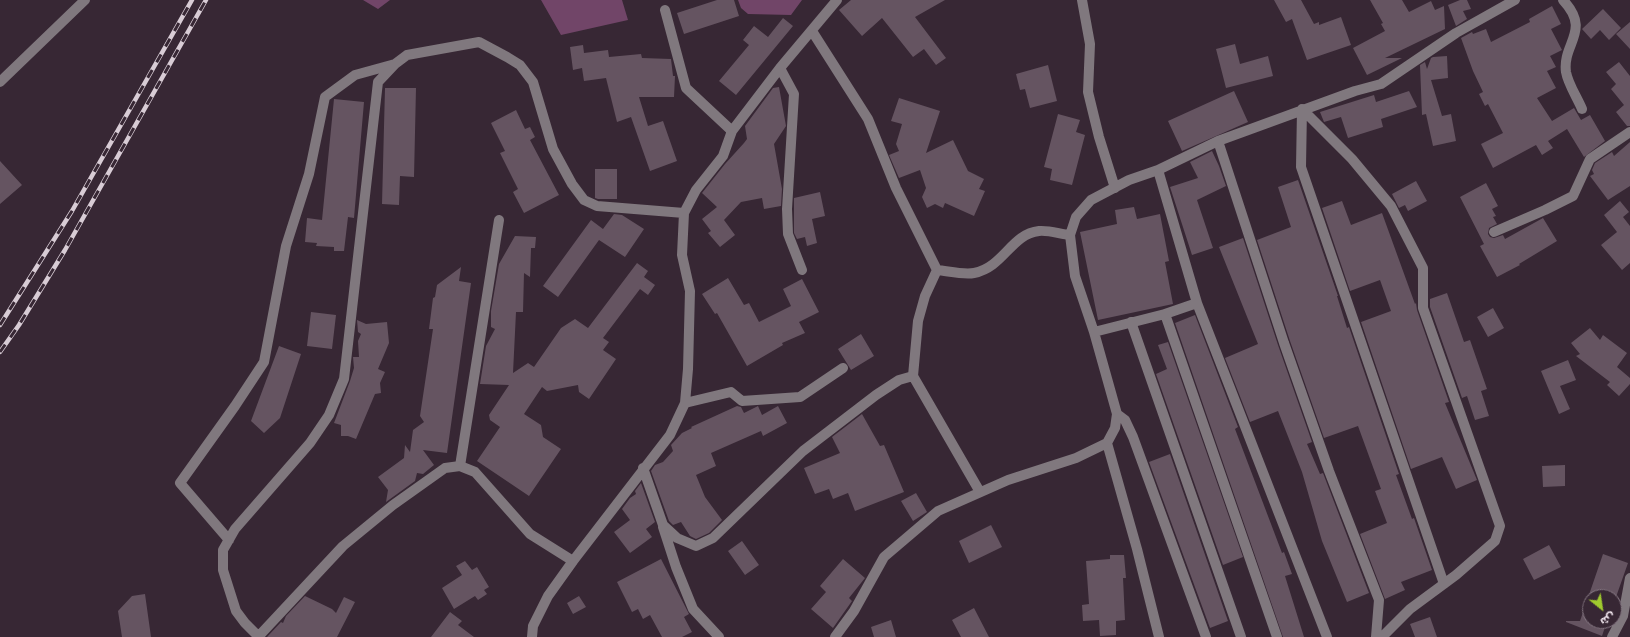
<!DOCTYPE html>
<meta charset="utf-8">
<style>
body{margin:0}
#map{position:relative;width:1630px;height:637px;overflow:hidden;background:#372734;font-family:Roboto,"Noto Sans Arabic",sans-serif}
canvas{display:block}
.north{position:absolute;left:1582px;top:589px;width:40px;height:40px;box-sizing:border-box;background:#372734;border:1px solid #837580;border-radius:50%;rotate:150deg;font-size:11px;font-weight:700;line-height:16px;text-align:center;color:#f6ebf3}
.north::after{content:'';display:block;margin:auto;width:14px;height:18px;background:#9fca2e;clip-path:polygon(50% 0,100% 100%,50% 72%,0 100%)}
</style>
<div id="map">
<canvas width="1630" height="637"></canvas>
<div class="north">ش</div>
</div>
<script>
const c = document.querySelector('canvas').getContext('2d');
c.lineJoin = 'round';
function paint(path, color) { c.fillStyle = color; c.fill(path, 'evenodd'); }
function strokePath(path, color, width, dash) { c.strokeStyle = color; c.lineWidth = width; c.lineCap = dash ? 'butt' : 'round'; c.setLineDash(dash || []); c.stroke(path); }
paint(new Path2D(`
 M363 0H390L378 9Z
 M541 0H622L628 20 561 35Z
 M738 0H802L791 15 748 14 741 8Z`), '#714568');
paint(new Path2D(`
 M717 0H734L739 16 684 34 677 13Z
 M851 0H945L915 17 946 58 936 65 924 49 913 57 882 18 862 36 839 10Z
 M1274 0H1301L1314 24 1319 22V25L1341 17 1351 45 1307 60 1292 19 1286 22Z
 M1370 0H1402L1409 12 1431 1 1435 10 1444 6 1445 29 1385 58H1402L1367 75 1353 48 1385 31 1381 24 1383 23Z
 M1460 0H1467L1471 9 1463 11 1467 19 1456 26 1448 5Z
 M1552 6 1561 24 1551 29 1562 50 1550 56 1556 67 1547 71 1556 88 1537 98 1552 121 1574 108 1581 120 1590 115 1605 141 1584 157 1567 129 1548 141 1553 148 1542 155 1536 145 1493 168 1481 144 1503 133 1488 104 1485 106 1479 94 1483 92 1473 71 1461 38 1472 32 1473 34 1486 29 1491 42 1530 22 1529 19Z
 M1603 9 1621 28 1609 40 1600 30 1591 39 1582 29Z
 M783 18 793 26 736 95 719 81 749 45 743 40 754 26 768 37Z
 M1630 22V49L1616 34Z
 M1235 44 1240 64 1268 56 1273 76 1226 88 1216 49Z
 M583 45 584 53 608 50 609 57 641 54 642 58 671 59 673 76H675L674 97H639L648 126 663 121 677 161 650 171 631 117 617 122 606 78 584 81 582 68 573 70 570 47Z
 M1447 56 1448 78 1431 80 1442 116 1451 114 1456 141 1433 146 1426 114 1422 115 1420 65 1425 62 1427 69 1431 58 1433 57Z
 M1619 62 1630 76V126H1627L1616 112 1624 105 1611 89 1616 84 1606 72Z
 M1048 65 1057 101 1030 108 1025 89 1020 90 1016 74Z
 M779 87 786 126 774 144 782 189 781 206 764 209 762 198 741 202 724 220 735 235 720 247 708 233 711 231 702 219 717 207 702 193 725 164 744 143 747 139 745 126 773 88Z
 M385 88H416L414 177 400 176 399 205 382 204Z
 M1234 91 1248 122 1182 151 1168 121Z
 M1409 91 1417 107 1381 119 1383 127 1348 138 1341 117 1324 122 1320 112 1374 95 1376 102Z
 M899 98 940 111 926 153 953 140 968 171 984 179 979 189 985 191 974 216 945 203 943 208 935 204 927 208 922 197 926 188 920 170 899 178 889 155 899 151 896 144 902 124 891 121Z
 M334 99 364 102 354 218 348 217 344 251H334V247L316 246 317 243 305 242 307 218 322 220Z
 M516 110 525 129 530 127 535 137 530 140 559 195 524 213 513 192 518 189 500 153 505 151 491 123Z
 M1058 114 1080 120 1076 132 1085 135 1072 185 1050 180 1052 169 1044 167Z
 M1630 142V186L1608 200 1590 176 1594 174 1592 170 1595 163 1612 152 1614 156Z
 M1212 151 1219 166 1226 186 1197 200 1213 248 1192 255 1170 187 1198 178 1190 162Z
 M0 161 22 185 0 204Z
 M595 169H617V199H598L595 198Z
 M1298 180 1338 296H1337L1347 328 1349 327 1399 474 1396 475 1412 519 1414 518 1432 570 1401 582 1405 590 1385 599 1360 534 1387 523 1375 491 1381 489 1358 426 1324 438 1290 341 1257 240 1291 227 1278 187Z
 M1416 181 1427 201 1408 211 1405 205 1399 208 1392 194Z
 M1486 183 1498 206 1492 209 1496 216 1493 217 1497 224 1489 228 1488 234 1490 237 1494 238 1503 235 1505 239 1543 218 1557 241 1519 264 1520 265 1497 277 1480 246 1484 244 1460 197Z
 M820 192 825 216 812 219 817 243 807 246 805 237 797 239 794 233V198Z
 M1342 201 1351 225 1382 213 1415 304 1416 303 1417 310 1449 402 1445 403 1477 480 1456 489 1442 457 1411 469 1361 322 1391 311 1380 280 1350 291 1322 208Z
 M1620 201 1629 212 1623 217 1630 226V263L1622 270 1601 245 1617 232 1604 215Z
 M1134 207 1137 219 1160 214 1169 261 1165 262 1173 304 1098 320 1080 232 1117 224 1115 210Z
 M614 214 622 215 644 229 625 257 599 240 558 297 543 286 591 220 603 229Z
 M515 236 536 237 535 248H531L530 277 524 273 523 312H516L513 373 528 363 534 367 561 328 575 319 588 328 637 263 648 271 644 277 655 285 648 295 640 289 603 338 609 342 603 350 616 359 589 399 579 392 578 385 547 391 542 387 524 414 541 425 543 437 561 449 529 496 477 461 500 427 490 420 489 415 509 385 480 384 486 346 495 329 491 327V311L499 264Z
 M1243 238 1278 345 1312 442 1307 444 1320 474 1323 473 1369 593 1347 602 1322 541 1302 472 1278 411 1250 422 1225 358 1258 344 1219 247Z
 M461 267 459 281 471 283 447 453 423 450 434 465 423 474 417 473 415 481 386 502 388 490 378 477 404 458 405 445 410 452 413 430 424 422 420 416 433 329H429L433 298 435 297 437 285Z
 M728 278 744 305 749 303 759 322 791 306 783 289 802 279 819 312 799 322 805 333 782 343 783 345 747 366 717 313 715 314 702 294Z
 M1447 293 1464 342 1470 340 1487 389 1481 391 1489 416 1475 420 1467 396 1462 398 1430 307V299Z
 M1493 308 1504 328 1488 337 1477 317Z
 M311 312 336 315 332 349 307 346Z
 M1195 315 1238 427 1235 429 1282 553 1284 552 1292 574 1285 576 1304 637H1283L1175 323Z
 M357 320 366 324 387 322 389 343 378 369 385 372 380 383 381 393 375 394 356 439 348 436H341V425L334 423 350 381 354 368 353 357H359L358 341 361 334 358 332Z
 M1590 328 1600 340 1603 335 1627 353 1617 367 1630 378V384L1619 396 1607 385 1610 382 1576 356 1580 354 1571 343Z
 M861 334 874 356 851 370 838 349Z
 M1168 342 1243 557 1223 565 1156 374 1167 369 1158 345Z
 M279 346 301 354 280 418 264 433 251 421Z
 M1568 360 1576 380 1560 386 1570 409 1559 414 1541 371Z
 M737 406 741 407 744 413 758 406 762 415 778 406 787 423 763 436 761 431 711 453 716 466 696 475 705 497 722 520 709 533 696 539 690 536 681 522 673 525 669 521 651 471 655 465 663 462 673 451 671 445 682 433 692 428 691 427Z
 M862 414 880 446 884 445 904 492 855 511 848 493 833 499 829 489 815 494 804 468 840 453 832 437Z
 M1170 454 1228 621 1210 628 1149 462Z
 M1565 465V486L1543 487 1542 466Z
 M641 483 655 522 646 529 652 537 630 553 614 532 630 520 622 509 630 498 636 494 635 491Z
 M916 493 927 512 913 521 901 501Z
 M991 525 1002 547 969 563 959 541Z
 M742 541 759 565 745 575 728 551Z
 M1549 545 1561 567 1534 580 1523 559Z
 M1603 554 1628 563 1616 597H1590V621H1607L1602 636 1566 622V621H1580Z
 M1110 555H1124L1126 578H1123L1125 620 1116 621V635L1100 636 1099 620 1083 621 1082 605 1089 604 1086 561 1110 559Z
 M661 559 689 614 684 617 692 632 682 637H662L650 615 643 619 638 609 632 612 617 582Z
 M843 559 865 578 849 598 852 601 833 628 811 609 826 592 820 586Z
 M465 561 472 570 477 567 489 587 484 590 487 594 478 600 475 596 454 609 442 588 462 575 456 566Z
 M145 594 151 637H122L118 611 132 596Z
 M305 596 332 609 336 613 344 597 355 602 337 637H267L281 622 283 623 286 616Z
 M579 596 586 607 573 614 567 603Z
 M974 608 989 637H961L952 620Z
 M450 612 462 621 458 625 474 637H431Z
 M1430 617 1437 637H1415L1410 624Z
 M891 620 896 637H874L871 627Z`), '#655461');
strokePath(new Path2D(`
 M1082 0 1090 44 1088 92 1099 137 1115 188
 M1563 0C1592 31 1562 43 1566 72 1568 84 1577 97 1582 109
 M665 10 686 88 732 131
 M812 31 868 119 896 188 937 270
 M780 68 794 94 787 209 788 234 802 270
 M0 82 85 0
 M1218 141 1284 343 1329 471 1379 600 1376 637
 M1494 232 1545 210 1573 196 1590 159 1630 132
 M937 270 925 296 918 321 913 376 980 492
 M937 270C948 271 963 275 974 273 1004 267 1011 234 1039 231 1049 230 1060 234 1070 235
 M1197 303 1327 637
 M1165 314 1277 637
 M1131 322 1241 637
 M1094 332 1165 314 1197 303 1158 170
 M685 403 731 392 742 401 800 397 843 368
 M1117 414 1125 420 1133 437 1206 637
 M1107 443 1137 549 1159 637
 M460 466 499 220
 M643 468 663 525 677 538 696 546 713 538 803 451 876 395 899 380 913 376
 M663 527 676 567 693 609 719 637
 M229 540 180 483 235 406 264 362 286 246 309 174 325 97 355 75 395 64
 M258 636 245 623 236 611 223 570V550L235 529 310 443 329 415 344 379 378 82 395 64 407 55 479 42 507 57 520 65 533 82 553 149 572 184 584 200 597 206 684 213
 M258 637 343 546 393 505 445 468 460 466 475 472 530 534 573 561
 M532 637 533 626 548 596 573 561 670 435 685 403 688 369 690 291 682 255 684 213 696 190 723 156 732 131 780 68 837 0
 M835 637 854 611 884 557 938 511 1008 480 1076 458 1107 443 1115 428 1117 414 1094 332 1075 276 1070 235 1076 217 1091 200 1129 180 1158 170 1218 141 1355 91 1381 84 1456 33 1515 0
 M1382 637 1410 609 1456 575 1495 541 1500 526 1423 308V268L1391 206 1352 159 1302 109 1301 167 1444 584
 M1612 637 1623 616 1630 578`), '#80787e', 10);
const rail = new Path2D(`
 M0 325 72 211 192 0
 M0 352 19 325 65 250 206 0`);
strokePath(rail, '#d8ccd5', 4.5);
strokePath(rail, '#372734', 3, [9]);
</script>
